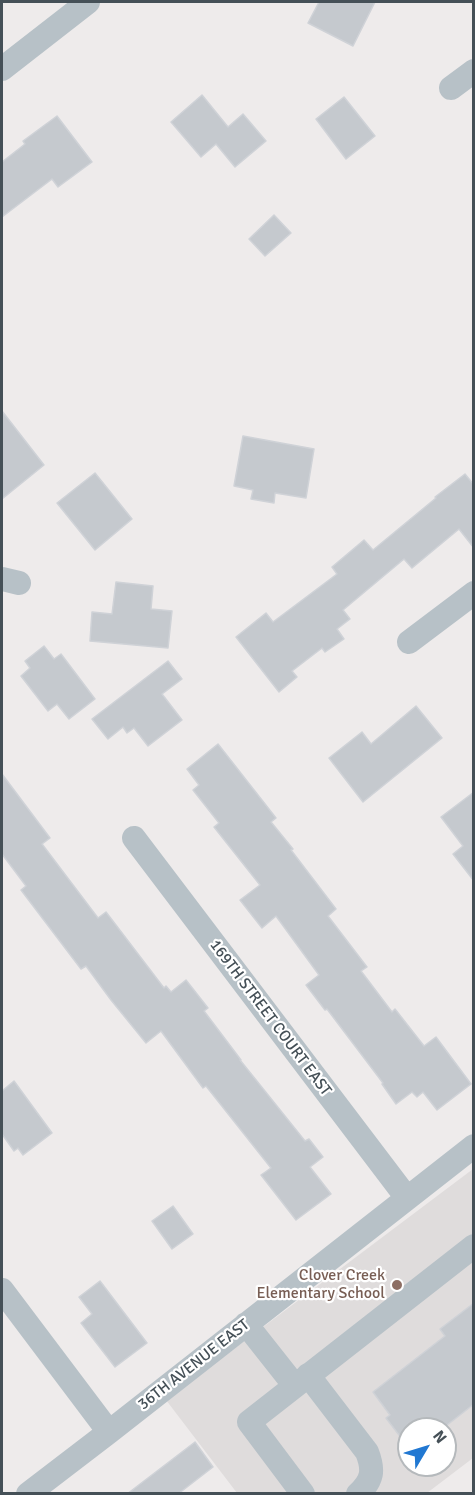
<!DOCTYPE html>
<style>
body{margin:0}
#map{position:relative;width:475px;height:1495px;overflow:hidden;background:#eeebeb;font-family:Signika,sans-serif}
canvas{display:block}
.frame{position:absolute;inset:0;border:3px solid #455057;pointer-events:none}
.north{position:absolute;left:397px;top:1417px;width:60px;height:60px;box-sizing:border-box;background:#fff;border:2px solid #b5b9bc;border-radius:50%;rotate:52deg;font-size:16px;font-weight:700;line-height:24px;text-align:center;color:#455057}
.north::after{content:'';display:block;margin:auto;width:21px;height:27px;background:#2178d2;clip-path:polygon(50% 0,100% 100%,50% 72%,0 100%)}
</style>
<div id="map">
<canvas width="475" height="1495"></canvas>
<div class="frame"></div>
<div class="north">N</div>
</div>
<script>
const c = document.querySelector('canvas').getContext('2d');
c.lineJoin = 'round';
function paint(path, color) { c.fillStyle = color; c.fill(path, 'evenodd'); }
function strokePath(path, color, width, dash) { c.strokeStyle = color; c.lineWidth = width; c.lineCap = dash ? 'butt' : 'round'; c.setLineDash(dash || []); c.stroke(path); }
function label(font, color, halo, rows, align = 'center') {
  c.font = font + ' Signika,sans-serif'; c.lineWidth = 4.5; c.setLineDash([]); c.textBaseline = 'middle'; c.strokeStyle = halo; c.fillStyle = color; for (const [text, x, y, turn = 0] of rows) {
    c.save(); c.translate(x, y); c.rotate((+turn || 0) * Math.PI / 180); c.textAlign = isNaN(turn) ? turn : align; if (halo) c.strokeText(text, 0, 0); c.fillText(text, 0, 0); c.restore();
  }
}
paint(new Path2D(`
 M473 1169V1458L427 1493H237L166 1400ZM409 1429H445V1465H409Z`), '#dfdcdc');
const building = new Path2D(`
 M319 2H375L353 46 308 23Z
 M202 95 228 127 243 114 266 141 235 167 216 144 201 157 171 122Z
 M344 97 375 136 346 159 316 119Z
 M57 116 92 162 58 187 52 179 2 217V162L25 144 23 141Z
 M274 215 291 233 265 256 249 239Z
 M2 411 44 465 2 499Z
 M243 436 314 449 306 498 275 493 274 503 251 499 253 490 234 486Z
 M95 473 132 519 95 550 57 503Z
 M465 474 474 485V548L459 529 412 568 404 559 343 610 350 619 337 629 344 639 325 652 322 648 292 671 297 677 279 692 236 637 266 613 273 622 337 574 332 567 364 540 373 550 436 498 435 497Z
 M116 582 153 586 151 609 172 611 168 648 90 641 92 612 112 614Z
 M44 646 54 659 61 654 95 699 69 719 57 704 48 711 21 676 30 668 25 661Z
 M168 661 182 679 162 694 182 720 148 746 134 728 127 733 123 727 108 739 92 719Z
 M416 706 442 738 363 802 329 758 362 732 371 744Z
 M218 744 276 818 271 822 293 849 291 850 336 909 328 916 367 967 361 971 392 1012 395 1009 424 1046 436 1037 471 1084 437 1110 423 1092 417 1097 412 1092 396 1104 382 1084 383 1083 327 1009 325 1010 306 985 319 975 276 916 262 928 240 900 260 885 214 827 219 823 193 790 199 785 187 769Z
 M2 774 50 838 42 844 98 918 106 912 164 988 166 986 171 992 186 980 208 1008 204 1011 241 1060H240L305 1141 309 1139 323 1157 310 1167 331 1194 296 1220 261 1175 271 1168 206 1086 203 1088 161 1031 146 1043 111 1000 86 966 81 969 21 890 26 886 2 854Z
 M474 792V881L453 854 463 846 441 817Z
 M14 1081 52 1133 23 1155 18 1148 14 1151 2 1134V1091Z
 M173 1206 193 1234 172 1249 152 1221Z
 M100 1281 147 1343 115 1367 81 1323 92 1314 79 1297Z
 M474 1303V1404L442 1429H409V1448L386 1418 390 1415 373 1392 445 1336 440 1329Z
 M195 1442 213 1467 178 1494H127Z`);
paint(building, '#c5c9ce');
strokePath(building, '#cfd2d7', 1.5);
strokePath(new Path2D(`
 M2 69 88 2
 M451 88 474 71
 M2 579 19 583
 M409 642 474 593
 M134 838 407 1198
 M2 1290 109 1432
 M246 1324 295 1386
 M308 1375 367 1452C374 1470 373 1480 358 1494
 M28 1494 109 1432 474 1146
 M303 1494 249 1422 474 1246`), '#b7c1c7', 24);
for (const [x, y, r, color] of [
 [397,1285,6,"#8d6e63"]
]) { const dot = new Path2D(); dot.arc(x, y, r, 0, 2 * Math.PI); c.fillStyle = color; c.fill(dot); strokePath(dot, '#fff', 2); }
label('16px', '#455057', '#fff', [
 ["169TH STREET COURT EAST",270,1018,53],
 ["36TH AVENUE EAST",194,1365,-38]
]);
label('16px', '#785e54', '#fff', [
 ["Clover Creek",385,1276],
 ["Elementary School",385,1294]
], 'right');
</script>
